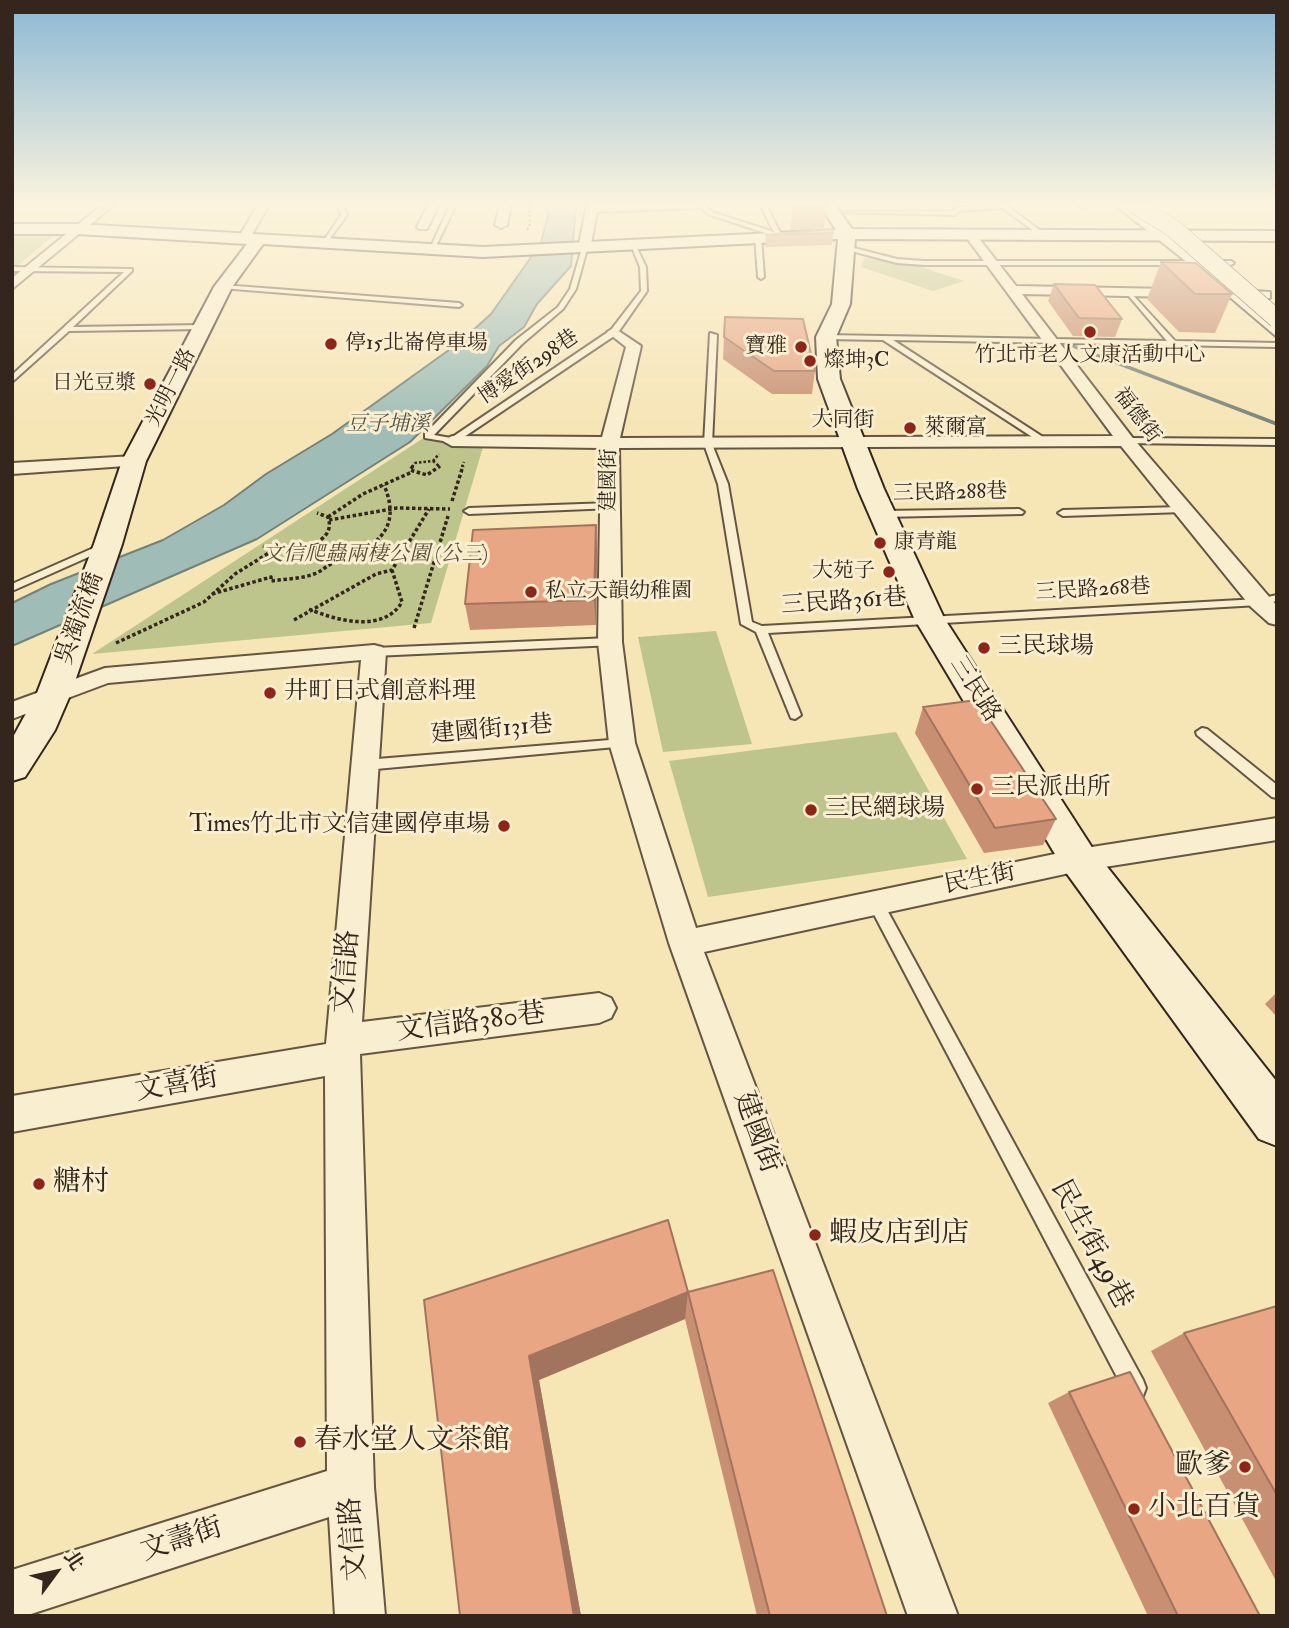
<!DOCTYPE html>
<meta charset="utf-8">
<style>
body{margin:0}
#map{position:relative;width:1289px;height:1628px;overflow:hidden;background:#f6e5b5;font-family:"IM FELL Double Pica","Noto Serif TC",serif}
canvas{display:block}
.frame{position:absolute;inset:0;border:14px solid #34261d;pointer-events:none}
.north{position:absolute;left:21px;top:1537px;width:70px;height:70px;-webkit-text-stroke:5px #f9eecf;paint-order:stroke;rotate:57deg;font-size:19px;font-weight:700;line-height:28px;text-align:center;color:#34261d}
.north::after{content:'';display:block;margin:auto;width:24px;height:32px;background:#34261d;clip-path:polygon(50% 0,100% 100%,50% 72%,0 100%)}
</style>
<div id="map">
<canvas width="1289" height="1628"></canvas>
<div class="frame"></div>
<div class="north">北</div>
</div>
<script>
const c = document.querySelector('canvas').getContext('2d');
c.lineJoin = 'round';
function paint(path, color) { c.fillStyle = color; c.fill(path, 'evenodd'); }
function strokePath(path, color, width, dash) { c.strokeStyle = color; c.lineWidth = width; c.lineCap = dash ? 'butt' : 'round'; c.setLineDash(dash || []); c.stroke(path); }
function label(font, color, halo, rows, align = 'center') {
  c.font = font + ' "IM FELL Double Pica","Noto Serif TC",serif'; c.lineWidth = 6; c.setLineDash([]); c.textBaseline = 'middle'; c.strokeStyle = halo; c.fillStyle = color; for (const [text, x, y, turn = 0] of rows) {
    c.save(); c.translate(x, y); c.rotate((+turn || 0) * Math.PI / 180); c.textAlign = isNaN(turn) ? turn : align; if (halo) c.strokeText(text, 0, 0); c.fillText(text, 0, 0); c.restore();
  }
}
paint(new Path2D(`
 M58 232 17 266H12V234Z
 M865 258 912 264 964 281 933 291 861 267Z
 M425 437 483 447 431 623 92 654Z
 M716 631 752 744 663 752 638 637Z
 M896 732 967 859 708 897 669 761Z`), '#bdc58d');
const water = new Path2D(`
 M545 205H576L571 266 537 304 524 327 499 346 487 366 410 442 257 539 12 646V603L51 584 163 540 224 505 266 474 332 434 460 342 491 314 541 243 548 215Z`);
paint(water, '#9fbdb6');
strokePath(water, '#748179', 2);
paint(new Path2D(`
 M1068 344H1072L1277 422V426L1068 346Z`), '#748179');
const lane = new Path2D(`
 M337 205H343L347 215 325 245H321L341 215Z
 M450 205H456L434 250 429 251Z
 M698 205H704L712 212 774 232 760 205H766L782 236 777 237 708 214Z
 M1006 205 1045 234V236H1041L1002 208 959 211 955 215 829 212 953 211 957 207Z
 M1078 205H1086L1088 207 1085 209Z
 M758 234 761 236 764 277 761 279 758 277 755 236Z
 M631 245 636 246 646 267 647 291 617 334 455 443 425 438V434L516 340 558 307 570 289 582 248 587 249 576 289 563 309 522 344 434 435 451 438 611 330 641 291 640 267Z
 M846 246 897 259 924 261H1231L1234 263 1231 265H924L897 263 844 249Z
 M12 267 132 269V271L73 327 203 325 207 327 203 329 69 331 12 382V375L124 272 12 271Z
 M223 285 459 303 462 305 459 307 221 288Z
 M1130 292 1175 341 1277 343V347L893 340 1046 439 1047 441 1043 444 883 340 826 339 822 337 826 335 1167 341 1128 295Z
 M710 333 717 335 712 444 728 484 752 622 762 626 1259 599 1277 595V601L1259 605 768 633 801 715 795 719 791 718 756 632 741 624 718 484 704 444Z
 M1126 438 1277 439V445L1123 443 1122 441Z
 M610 503 613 504V508L469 514 464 511 469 508Z
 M1181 507 1186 510 1184 512 1063 516 1058 513 1063 510Z
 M1019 509 1024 512 1022 514 882 517 877 514 882 511Z
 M107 542 112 545 111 547 12 591V584Z
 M610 638 616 642 614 645 374 656 368 652 374 648Z
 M1202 728 1207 729 1277 785V798L1272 797 1197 735 1196 732Z
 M622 739 629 743 627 746 365 770 358 765 365 760Z
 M875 895 880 897 1143 1380 1146 1388 1143 1396 1135 1399 1127 1396 867 901 870 897Z`);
const street = new Path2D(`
 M102 205H114L12 289V278Z
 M258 205H269L247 243H239L237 240Z
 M428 205H439L427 229H419L417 227Z
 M500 205H511L507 225 501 228 495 225Z
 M587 205H701L696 208 597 212 590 249 584 253 578 249Z
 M1115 205H1127L1145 217 1238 290 1270 292V298L1248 299 1277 325V337L1231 298 1022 294 1132 437 1277 606V625L1269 623 1251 607 1121 446 619 448 622 642 635 743 696 928 1079 849 1277 818V840L1079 871 704 952 958 1616H908L669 943 609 743 598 642 601 448 452 446 443 441 452 436 602 437 626 347 607 332 614 328 641 346 620 438 1113 436 964 234 974 232 1016 286 1222 290Z
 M134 456 140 457 143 461 140 465 12 474V463Z
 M374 645 382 647 386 652 362 1022 599 993 611 998 616 1008 611 1018 599 1023 360 1054 374 1487 385 1616H335L329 1517 25 1616H12V1570L327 1471 325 1076 12 1132V1096L326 1044 361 660 108 683 12 719V702L105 668Z`);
const secondary = new Path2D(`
 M820 205H835L852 229 1277 231V241L855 239 850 304 836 337 840 379 884 489 944 618 1093 849 1277 1082V1146L1259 1139 1065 871 914 618 858 489 818 379 816 337 832 304 838 239 483 257 263 244 232 287 146 461 122 544 71 693 55 730 25 777 12 781V739L37 693 94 544 122 461 214 287 247 244 77 234H12V224H77L483 247 836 230Z`);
strokePath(lane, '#645643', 4);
strokePath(street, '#645643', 4);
strokePath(secondary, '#34261d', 4);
strokePath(new Path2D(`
 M527 230 530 224 529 205`), '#34261d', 2, [2.5, 2]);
strokePath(new Path2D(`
 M433 461 440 467
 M433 461 439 454
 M412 467 415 463 433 461
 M462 467 464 462`), '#34261d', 2.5, [2.5, 2]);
strokePath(new Path2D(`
 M413 466 410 470 427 475 440 466
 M452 501 463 466
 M328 517 363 494 412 472
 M329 520 397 508 450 509
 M263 546C282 554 339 548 328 517L317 513
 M212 594 271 577V581C285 579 301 579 314 574 321 572 326 566 333 563 372 549 404 532 384 485
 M309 609C337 621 384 633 402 602L392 570
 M294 620 376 574 392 570 429 509
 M414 628 448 516
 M116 643 204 602 235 574 272 551`), '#34261d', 3.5, [3.5, 2.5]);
paint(lane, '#f9eecf');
paint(street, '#f9eecf');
paint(secondary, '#f9eecf');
const secondaryBridge = new Path2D(`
 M1136 205 1174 229 1277 319`);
strokePath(secondaryBridge, '#34261d', 19, []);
strokePath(secondaryBridge, '#f9eecf', 18);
paint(new Path2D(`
 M793 205H827L824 228 790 230Z
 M833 233 832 245 765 247 766 235Z
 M1161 262 1232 294 1215 333 1179 332 1147 299Z
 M1054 284 1122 319 1115 337 1073 336 1048 301Z
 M725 317 815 371 812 394H772L723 359Z
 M596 525 597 550 596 625 470 630 465 604Z
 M923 707 1056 819 1043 845 984 853 915 733Z
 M1277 992V1017L1265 1004Z
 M688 1292 887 1616H757L685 1319 539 1380 581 1616H460L424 1300Z
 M1277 1306V1583L1151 1351 1184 1333Z
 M1069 1392 1260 1616H1148L1048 1403Z`), '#c88f72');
paint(new Path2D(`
 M596 525 597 550 596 625 594 600Z
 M688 1292 685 1319 539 1380 581 1616H574L529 1356Z`), '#a3745d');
const building = new Path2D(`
 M832 229 833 233 766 235Z
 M1161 262 1196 263 1232 294H1195Z
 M1054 284 1095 285 1122 319 1079 318Z
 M725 317 803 319 815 371H774L724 337Z
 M596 525 594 600 465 604 473 530Z
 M977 700 1056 819 995 828 923 707Z
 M668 1220 688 1292 529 1356 574 1616H460L424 1300Z
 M773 1270 887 1616H770L688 1292Z
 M1277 1306V1495L1184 1333Z
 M1130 1372 1260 1616H1178L1069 1392Z`);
paint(building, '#e9a685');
strokePath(building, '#a3745d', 2);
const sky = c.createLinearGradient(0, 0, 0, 433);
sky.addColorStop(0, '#8bb8d4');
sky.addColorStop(0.47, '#fbf3de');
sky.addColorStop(1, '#fbf3de00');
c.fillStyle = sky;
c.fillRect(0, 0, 1289, 433);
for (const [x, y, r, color] of [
 [1090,332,7,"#8f2418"],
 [331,344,7,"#8f2418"],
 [801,347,7,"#8f2418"],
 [810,361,7,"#8f2418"],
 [150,384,7,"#8f2418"],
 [910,428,7,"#8f2418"],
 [880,543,7,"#8f2418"],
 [889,572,7,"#8f2418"],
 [531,592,7,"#8f2418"],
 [984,648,7,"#8f2418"],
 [270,693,7,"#8f2418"],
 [977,789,7,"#8f2418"],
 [811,810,7,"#8f2418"],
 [504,826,7,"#8f2418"],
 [39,1184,7,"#8f2418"],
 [815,1235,7,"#8f2418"],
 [300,1442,7,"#8f2418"],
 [1245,1467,7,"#8f2418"],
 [1134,1509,7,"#8f2418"]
]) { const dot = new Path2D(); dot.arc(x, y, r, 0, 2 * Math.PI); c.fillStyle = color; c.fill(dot); strokePath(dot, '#f9eecf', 2.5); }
label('21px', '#34261d', '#f9eecf', [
 ["停15北崙停車場",345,344],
 ["寶雅",787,347,"right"],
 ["竹北市老人文康活動中心",1090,356,"center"],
 ["燦坤3C",824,361],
 ["日光豆漿",136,384,"right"],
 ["萊爾富",924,428],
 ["康青龍",894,543],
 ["大苑子",875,572,"right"],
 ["私立天韻幼稚園",545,592]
], 'left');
label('21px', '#34261d', '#f9eecf', [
 ["博愛街298巷",529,368,-34],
 ["光明一路",172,388,-63],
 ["福德街",1136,416,53],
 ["大同街",843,421],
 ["建國街",610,480,-89],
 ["三民路288巷",950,494,-1],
 ["三民路268巷",1093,591,-3]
]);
label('italic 21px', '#54534b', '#f9eecf', [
 ["豆子埔溪",388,425]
]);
label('italic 21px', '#564e39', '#f9eecf', [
 ["文信爬蟲兩棲公園 (公三)",375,555]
]);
label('24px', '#34261d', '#f9eecf', [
 ["三民路361巷",844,603,-4],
 ["吳濁流橋",81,619,-70],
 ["三民路",974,690,58],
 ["建國街131巷",492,731,-5],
 ["民生街",980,880,-11]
]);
label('24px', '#34261d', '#f9eecf', [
 ["三民球場",998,648],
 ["井町日式創意料理",284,693],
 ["三民派出所",991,789],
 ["三民網球場",825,810],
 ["Times竹北市文信建國停車場",490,826,"right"]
], 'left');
label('28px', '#34261d', '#f9eecf', [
 ["文信路",348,972,-86],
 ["文信路380巷",471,1024,-7],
 ["文喜街",177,1086,-10],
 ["建國街",755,1133,70],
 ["民生街49巷",1090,1245,62],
 ["文信路",355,1539,-94],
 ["文壽街",182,1541,-18]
]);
label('28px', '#34261d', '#f9eecf', [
 ["糖村",53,1184],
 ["蝦皮店到店",829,1235],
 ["春水堂人文茶館",314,1442],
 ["歐爹",1231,1467,"right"],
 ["小北百貨",1148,1509]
], 'left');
</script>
